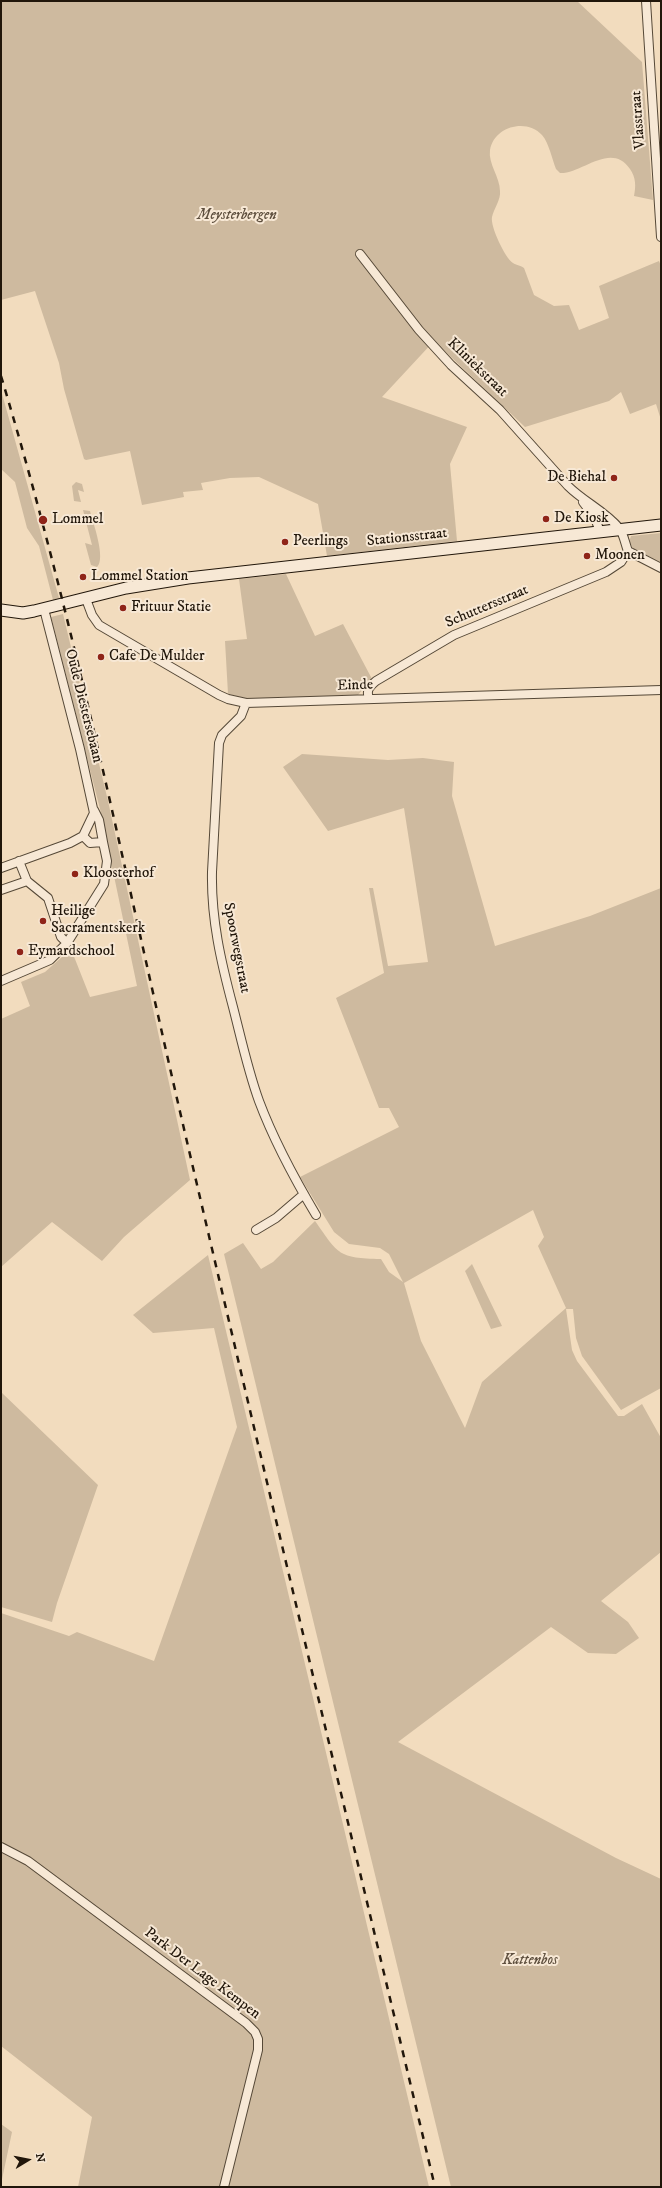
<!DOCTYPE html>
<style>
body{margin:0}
#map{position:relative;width:662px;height:2188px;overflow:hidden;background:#f2dcbe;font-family:"IM FELL DW Pica",serif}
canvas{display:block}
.frame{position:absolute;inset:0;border:2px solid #21160a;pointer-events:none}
.north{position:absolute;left:8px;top:2140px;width:40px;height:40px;-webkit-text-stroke:3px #f7e8d5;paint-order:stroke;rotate:80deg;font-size:11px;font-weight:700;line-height:16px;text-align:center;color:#21160a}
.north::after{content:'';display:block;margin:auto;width:14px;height:18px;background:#21160a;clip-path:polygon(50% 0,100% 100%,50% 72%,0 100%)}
</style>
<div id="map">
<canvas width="662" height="2188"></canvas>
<div class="frame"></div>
<div class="north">N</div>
</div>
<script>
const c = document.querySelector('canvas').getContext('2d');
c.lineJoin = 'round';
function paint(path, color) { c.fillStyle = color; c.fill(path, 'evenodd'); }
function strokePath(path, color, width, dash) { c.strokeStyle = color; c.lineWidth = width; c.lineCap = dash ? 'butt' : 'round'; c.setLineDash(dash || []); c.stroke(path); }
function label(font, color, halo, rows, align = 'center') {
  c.font = font + ' "IM FELL DW Pica",serif'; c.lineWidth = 4; c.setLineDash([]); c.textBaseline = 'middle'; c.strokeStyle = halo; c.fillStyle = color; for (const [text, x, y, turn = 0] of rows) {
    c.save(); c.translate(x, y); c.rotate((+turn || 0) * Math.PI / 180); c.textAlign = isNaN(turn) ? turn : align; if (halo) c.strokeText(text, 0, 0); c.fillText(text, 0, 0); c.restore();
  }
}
paint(new Path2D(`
 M1 1H577L642 62 653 200 634 196C636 186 636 178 630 169 611 141 582 174 560 173L556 169C552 159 549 143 542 135 527 118 494 126 490 150 488 164 500 177 500 191 501 200 494 208 492 217 490 226 505 258 513 263 516 265 520 265 524 268L534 295 554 306 569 305 579 330 609 318 599 286 659 261 661 266V420L656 404 630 414 621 392 609 401 525 427 434 341 382 397 467 427 450 464 457 541 327 556 318 504 259 477 230 478 201 483 203 490 183 492 184 497 142 505 130 451 86 460 84 459 64 389 59 363 35 291 1 300Z
 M1 390 59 598 53 600 39 546 27 528 15 482 1 469Z
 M76 482 82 484 84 492 78 490 81 502 74 501 72 486Z
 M83 510 90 511C93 523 106 558 97 567L91 565 85 543 92 545Z
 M661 533V563L633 548 629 542 631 536Z
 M286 574 315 636 343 624 372 679 358 695 249 699 228 694 225 641 247 639 239 579Z
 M63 614 108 801 190 1180 124 1237 102 1261 52 1222 1 1267V1019L30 1006 21 982 45 972 71 949 90 997 137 986 100 809 51 617Z
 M302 754 388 760 423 758 454 762 452 796 495 946 590 916 661 888V1388L621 1410 582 1356 576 1338 573 1309H566L572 1350 577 1361 618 1416H624L642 1404 661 1438V1552L601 1601 628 1622 639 1638 616 1654 588 1653 551 1627 398 1742 616 1858 661 1879V2187H451L224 1254 243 1243 261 1269 273 1262 315 1221C339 1255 338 1258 381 1259L389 1272 403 1282 389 1254 380 1248 349 1244 334 1232 300 1177 399 1127 389 1108H379L336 998 384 973 369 888H373L388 966 428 962 404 808 328 831 283 767ZM533 1210 544 1237 538 1246 566 1308 482 1382 465 1428 421 1341 404 1283Z
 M208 1255 429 2187H78L92 2117 1 2046V1613L69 1636 77 1632 154 1661 237 1427 214 1328 153 1333 133 1315Z
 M472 1264 502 1326 491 1329 465 1271Z
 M1 1392 98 1485 57 1603 52 1622 1 1607Z
 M1 2124 12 2132 1 2184Z`), '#ceba9f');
const minor = new Path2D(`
 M646 1 661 237
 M360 254 419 330 451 365 500 410 568 486C584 502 605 511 619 528 624 534 625 544 628 551L661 568
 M583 502 595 518 600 532
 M86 599 92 615 99 625 219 695 228 699 246 703 661 690
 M369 699C366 690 369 687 376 681L454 635 606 572 621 562 628 551
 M246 703 241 716 222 735 219 743 212 872C211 919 221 962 233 1007 241 1038 248 1071 259 1101 274 1141 294 1178 316 1215
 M94 810 99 820 103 842
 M1 868 70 843 83 836 94 813 80 749 44 609
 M27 881 48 898 61 937 67 943
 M1 890 27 881 19 861
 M1 981 50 960 67 943 104 884 107 861 103 842 90 843 83 836
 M256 1230 276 1218 304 1194
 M1 1847 28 1861 246 2023 255 2032 258 2039V2050L224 2187`);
const secondary = new Path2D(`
 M1 610 23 613 34 611 126 588 188 578 661 525`);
strokePath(minor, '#554837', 10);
strokePath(secondary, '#21160a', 13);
strokePath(minor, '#f7e8d5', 8);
strokePath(secondary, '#f7e8d5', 11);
strokePath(new Path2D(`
 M1 376C73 615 122 860 178 1103 262 1465 349 1826 435 2187`), '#21160a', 2.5, [7, 7]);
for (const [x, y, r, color] of [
 [614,478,4,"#8f2418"],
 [546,519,4,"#8f2418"],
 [43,520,5,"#8f2418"],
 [285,542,4,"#8f2418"],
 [587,556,4,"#8f2418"],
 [83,577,4,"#8f2418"],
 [123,608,4,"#8f2418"],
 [101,657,4,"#8f2418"],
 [75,874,4,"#8f2418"],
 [43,921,4,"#8f2418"],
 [20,952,4,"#8f2418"]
]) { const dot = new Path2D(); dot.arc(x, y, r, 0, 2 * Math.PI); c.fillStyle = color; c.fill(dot); strokePath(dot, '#f7e8d5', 1.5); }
label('15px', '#21160a', '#f7e8d5', [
 ["Vlasstraat",639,120,-94],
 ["Kliniekstraat",477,368,44],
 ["Stationsstraat",407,538,-6],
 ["Schuttersstraat",487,607,-23],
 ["Einde",355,686,-2],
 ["Oude Diestersebaan",83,706,76],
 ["Spoorwegstraat",236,948,79],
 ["Park Der Lage Kempen",202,1974,37]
]);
label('italic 15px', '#5e4f3e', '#f7e8d5', [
 ["Meysterbergen",237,216],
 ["Kattenbos",530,1961]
]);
label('15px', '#21160a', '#f7e8d5', [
 ["De Biehal",606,478,"right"],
 ["De Kiosk",554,519],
 ["Lommel",52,520],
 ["Peerlings",293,542],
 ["Moonen",595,556],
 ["Lommel Station",91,577],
 ["Frituur Statie",131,608],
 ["Cafe De Mulder",109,657],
 ["Kloosterhof",83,874],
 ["Heilige",51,912],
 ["Sacramentskerk",51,929],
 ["Eymardschool",28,952]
], 'left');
</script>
